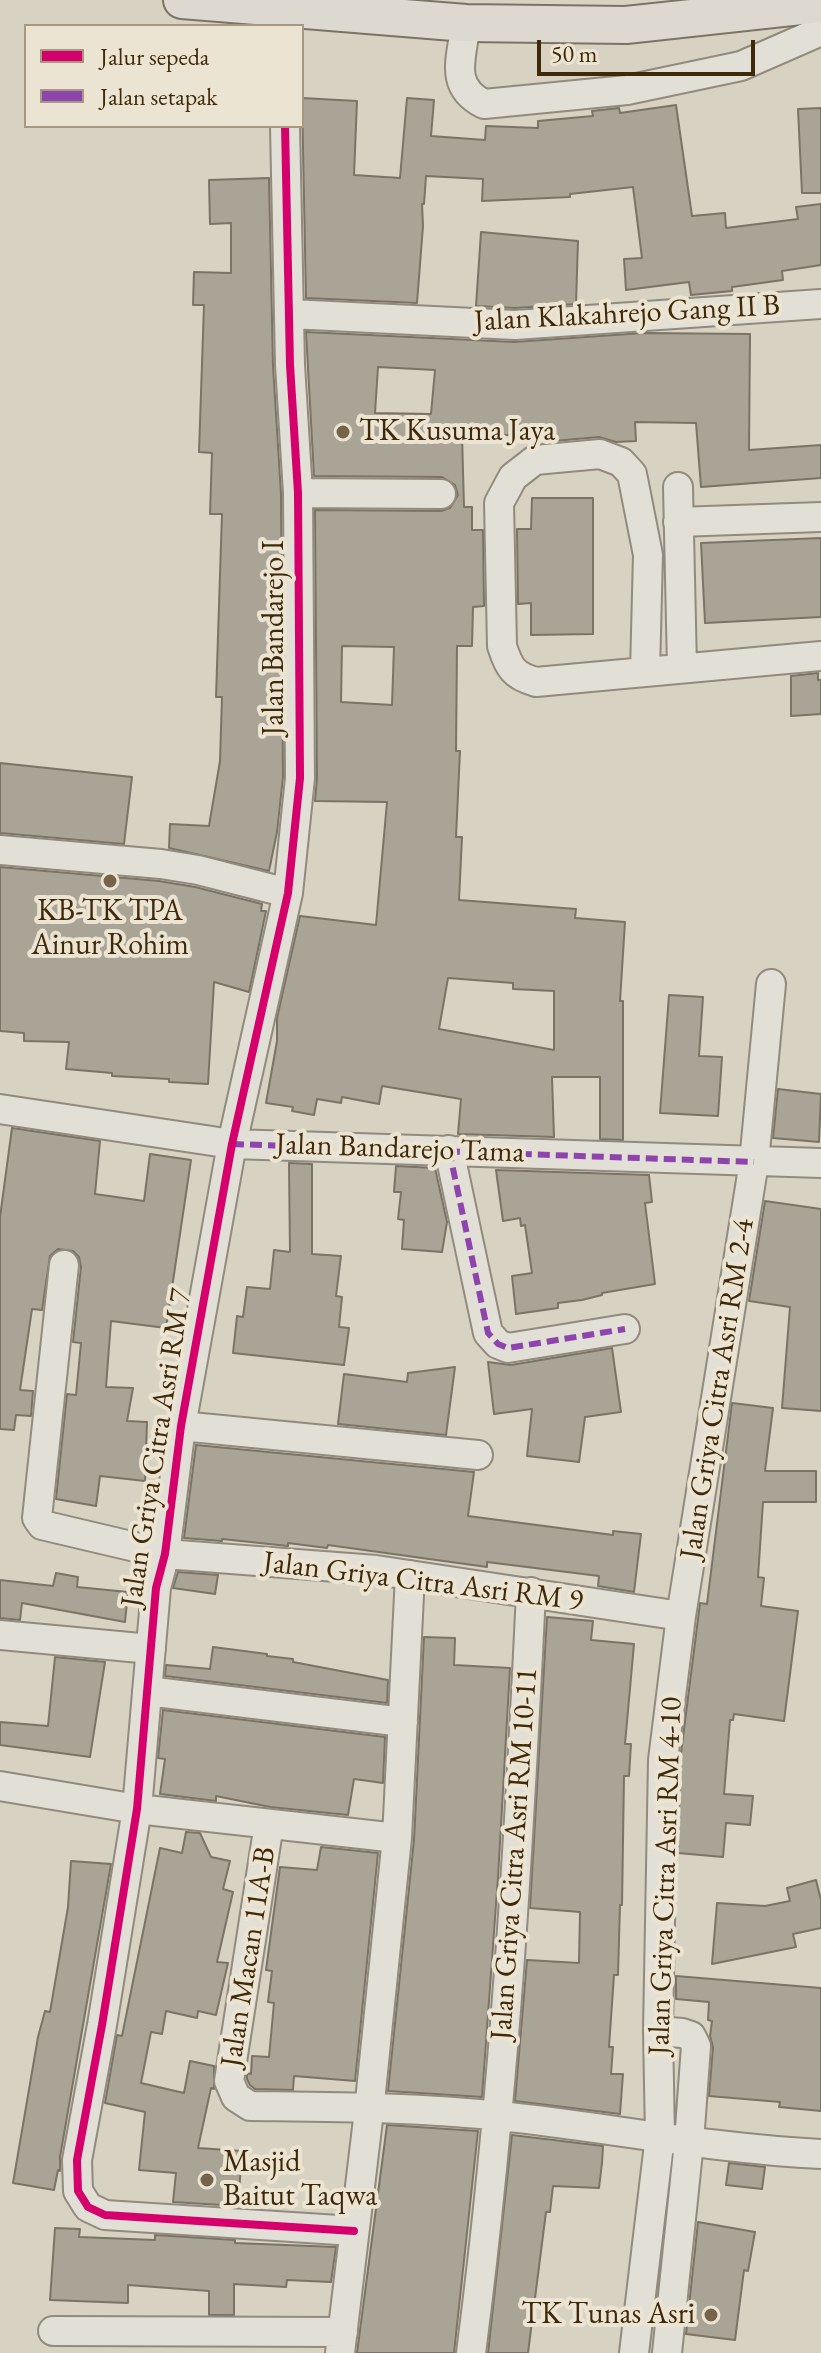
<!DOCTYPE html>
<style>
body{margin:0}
#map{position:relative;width:821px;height:2353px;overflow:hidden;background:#d8d2c2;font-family:"EB Garamond",serif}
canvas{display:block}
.legend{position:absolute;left:24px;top:24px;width:280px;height:104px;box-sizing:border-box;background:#ece4d2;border:2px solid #a79981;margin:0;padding:10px 14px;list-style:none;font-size:24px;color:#402908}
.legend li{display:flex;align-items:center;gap:16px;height:40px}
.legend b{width:40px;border:2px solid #a79981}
.scale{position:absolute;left:537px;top:40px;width:218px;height:36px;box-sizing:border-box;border:4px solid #402908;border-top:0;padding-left:10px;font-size:24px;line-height:28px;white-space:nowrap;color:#402908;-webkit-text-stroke:6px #ece4d2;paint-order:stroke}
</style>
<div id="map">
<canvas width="821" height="2353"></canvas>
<ul class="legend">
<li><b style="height:10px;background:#d6006c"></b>Jalur sepeda</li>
<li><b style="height:10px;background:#8e44ad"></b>Jalan setapak</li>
</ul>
<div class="scale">50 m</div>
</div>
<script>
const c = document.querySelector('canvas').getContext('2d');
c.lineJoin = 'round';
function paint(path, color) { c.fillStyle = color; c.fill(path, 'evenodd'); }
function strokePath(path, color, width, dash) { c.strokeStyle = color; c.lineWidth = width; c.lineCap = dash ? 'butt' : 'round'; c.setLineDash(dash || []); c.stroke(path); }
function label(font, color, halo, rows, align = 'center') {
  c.font = font + ' "EB Garamond",serif'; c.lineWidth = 8; c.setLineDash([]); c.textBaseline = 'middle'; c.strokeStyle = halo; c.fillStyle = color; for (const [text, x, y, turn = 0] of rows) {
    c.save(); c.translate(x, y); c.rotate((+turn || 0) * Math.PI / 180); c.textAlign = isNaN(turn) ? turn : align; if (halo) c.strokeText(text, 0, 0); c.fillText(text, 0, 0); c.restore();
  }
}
const building = new Path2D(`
 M302 98 357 101 354 175 400 178 407 98 434 100 431 136 485 140 486 126 538 128V121L593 116 592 111 619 108 620 113 676 105 692 216 725 213 726 228 798 219 796 207 821 204V265L782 271 783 280 732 287V291L691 295 689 282 626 290 624 259 642 258 633 187 570 194V197L482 201 483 179 426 176 424 204H422L423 226 417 303 306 298Z
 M821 108V193H802L798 109Z
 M269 178 273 366 281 494 283 777 277 832 269 871 169 848 170 824 209 826 220 761 222 697H216L222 514H210L212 453 199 452 204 305H193L194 272 231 273V223L210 224 209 180Z
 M481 232 578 241 576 304 515 308 476 306Z
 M306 332 514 342 643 333 750 334 749 450 821 445V478L701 487 696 423 635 422 636 441 616 442 599 437 554 441V435H462L464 507H472V530H483L484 606 473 607 472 646H457L456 751H460L456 837H462L459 900 576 909 575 918 625 922 620 1001H623V1140L600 1139V1077H552L554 1137 458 1134 461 1099 382 1086 379 1104 342 1097 341 1103 317 1099 314 1115 292 1111 293 1107 266 1103 277 1041V1018L300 916 376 925 387 802 315 801 317 778 315 510 441 511 450 508 458 495 455 485 442 477 314 476ZM378 367 435 370 431 414 375 413ZM342 646 394 647 392 705 341 702ZM448 978 513 983V989L554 991V1050L439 1029Z
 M532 498H593V634L531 635V603L518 604 517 529H531Z
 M821 538V617L705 623 701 543Z
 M818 673V680H821V714L791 716V676Z
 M0 763 132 777 124 844 0 833Z
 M0 867 159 881 195 887 262 904 261 911H266L249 992 214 982 208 1084 169 1082V1079L112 1076V1073L66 1069 69 1042 24 1041V1033L0 1031Z
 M669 995 703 997 699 1056 722 1057 718 1116 660 1113Z
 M778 1089 821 1094 819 1142 773 1138Z
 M12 1128 100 1141 95 1194 144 1201 150 1154 191 1160 166 1328 111 1321 106 1387 133 1388 127 1421 147 1422 145 1481 100 1476 96 1506 56 1499 67 1394 76 1395 81 1343 73 1342 81 1267 79 1257 73 1251 58 1249 50 1256 42 1310 32 1309 20 1390 33 1391 31 1416 16 1415 14 1430 0 1429V1217Z
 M289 1163 312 1164V1254L341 1256 336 1296 342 1297 339 1327 349 1328 344 1365 233 1353 237 1316 243 1317 247 1287 270 1289 274 1250 290 1252Z
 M396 1166 435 1168 447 1222 442 1252 402 1249 404 1220 398 1219 401 1192H394Z
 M496 1170 649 1175 652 1202 645 1203 655 1284 602 1293V1295L582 1300 558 1303V1308L516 1314 512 1276 532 1273 525 1225 521 1226 520 1218 503 1221Z
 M765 1201 821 1209V1411L782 1408 790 1307 749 1301Z
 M612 1348 621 1412 585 1417 579 1462 527 1456 532 1409 494 1414 488 1362 511 1365Z
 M455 1367 446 1435 338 1424 344 1374 407 1382 408 1373Z
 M732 1403 773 1408 765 1471H816V1502H763L758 1577 764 1578 761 1606 798 1611 784 1721 734 1714 733 1720H730L724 1794 753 1796 750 1825 726 1823 723 1857 678 1853 680 1761 700 1603 707 1604Z
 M196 1445 474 1472 468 1516 613 1535V1531L641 1534 634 1592 598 1586 599 1576 487 1562V1567L328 1545 327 1548 288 1543V1546L222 1539V1541L184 1538Z
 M178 1572 218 1575 215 1594 173 1588Z
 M56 1573 78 1577 77 1587 128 1592 125 1622 22 1603 20 1620 0 1618V1580L53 1586Z
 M547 1617 593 1621 591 1640 634 1644 625 1744H631L629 1776H624L622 1905H620L618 1975H614L609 2047H613L611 2074H623L620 2114 515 2101 527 1960 579 1963 580 1912 530 1908Z
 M424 1637 455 1638 454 1665 510 1668 498 1877 482 2097 388 2091 414 1840Z
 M213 1647 267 1654V1656L293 1659V1662L388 1680 387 1703 165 1676 166 1665 210 1669Z
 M55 1657 105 1662 90 1757 0 1745V1722L48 1726Z
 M163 1710 385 1737 383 1783 354 1779 348 1815 270 1807 216 1796V1801L160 1794 165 1759 158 1758Z
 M186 1832 200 1833 211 1857 230 1861 223 1889 233 1892 217 1962 228 1963 216 2015 198 2011 197 2018 166 2011 162 2034 151 2032 141 2083 184 2093 190 2061 214 2066V2089L211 2088 198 2148 242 2151 238 2206 173 2202 176 2173 139 2170 145 2112 105 2103 117 2035 122 2036 160 1848 182 1853Z
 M321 1847 378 1853 355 2081 294 2076 293 2090 255 2089 250 2085 247 2079V2073L251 2074 252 2056 269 2057 274 2003 268 2002 272 1971 266 1970 280 1867 317 1870Z
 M71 1861 111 1864 60 2157V2171L58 2170 54 2190 13 2183 38 2037 45 2011 50 2012 68 1907Z
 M816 1880 821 1900V1928L793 1934 796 1947 712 1964 717 1903 765 1906 790 1901 787 1888Z
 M676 1976 821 1988V2111L779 2107 780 2102 709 2096 713 2047 710 2036 712 2021 708 2020 709 2002 676 1999Z
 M387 2125 478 2131 454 2353H357Z
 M512 2135 603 2146 602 2163 599 2188 553 2186 550 2212H546L528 2353H488Z
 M729 2163 765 2167 762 2189 726 2185Z
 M698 2222 755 2232 748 2271 744 2270 735 2340 686 2334Z
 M55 2228 80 2229 79 2237 155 2240V2235L235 2240V2243L336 2247 331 2282 287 2280 286 2287 234 2284V2315H209V2291L128 2285V2303L50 2300Z`);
paint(building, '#aaa497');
strokePath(building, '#7a7366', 2);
const minor = new Path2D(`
 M466 23C462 57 448 86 484 104L627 90 741 66 821 31
 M285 126 290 365 298 493 300 778 288 893 232 1144 181 1426 165 1554 156 1588 137 1809 102 2025 77 2160 78 2191 88 2207 105 2215 354 2231
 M290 314 515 325 821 304
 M678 487 682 668
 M298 493 441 494
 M678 522 821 517
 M645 671 648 555 632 474 621 462 600 454 535 460 513 477 499 503 502 646C509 668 514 676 536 682L821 656
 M0 850 161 864 198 870 288 893
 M0 1109 232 1144 821 1163
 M449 1150 488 1333 498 1344 508 1348 625 1329
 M64 1265 37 1518 42 1525 165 1554 376 1570 681 1616
 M181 1426 478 1455
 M0 1635 151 1649
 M147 1691 403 1722
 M0 1786 137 1809 397 1838
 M269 1824 229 2081 236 2097 250 2106C333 2107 417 2107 500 2116 607 2127 713 2149 821 2154
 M658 2031 682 2033 691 2036 696 2046 689 2142 667 2353
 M53 2331 343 2332
 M340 2353 369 2111 397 1838 410 1575
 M471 2353C504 2100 519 1846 531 1592
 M634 2353 660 2136 658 2031 663 1760 681 1616 754 1162 771 984`);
const major = new Path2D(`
 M182 0 466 23 626 25 821 4`);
strokePath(minor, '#918a7d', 32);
strokePath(major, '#7a7366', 40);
strokePath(minor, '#e2dfd6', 28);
strokePath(major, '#ddd9d0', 36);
strokePath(new Path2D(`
 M232 1144 754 1162
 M449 1150 488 1333 498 1344 508 1348 625 1329`), '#8e44ad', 6, [12, 6]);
strokePath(new Path2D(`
 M285 126 290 365 298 493 300 778 288 893 232 1144 181 1426 165 1554 156 1588 137 1809 102 2025 77 2160 78 2191 88 2207 105 2215 354 2231`), '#d6006c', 8);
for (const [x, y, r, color] of [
 [343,432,8,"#756449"],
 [110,881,8,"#756449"],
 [207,2180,8,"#756449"],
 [711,2315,8,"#756449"]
]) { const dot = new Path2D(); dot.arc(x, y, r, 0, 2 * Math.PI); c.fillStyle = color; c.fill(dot); strokePath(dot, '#ece4d2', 3); }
label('30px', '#402908', '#ece4d2', [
 ["Jalan Klakahrejo Gang II B",627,314,-3],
 ["Jalan Bandarejo I",275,638,-90],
 ["Jalan Bandarejo Tama",400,1149,2],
 ["Jalan Griya Citra Asri RM 2-4",718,1389,-81],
 ["Jalan Griya Citra Asri RM 7",157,1448,-81],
 ["Jalan Griya Citra Asri RM 9",423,1582,7],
 ["Jalan Griya Citra Asri RM 10-11",515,1854,-86],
 ["Jalan Griya Citra Asri RM 4-10",666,1876,-88],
 ["Jalan Macan 11A-B",249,1957,-81]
]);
label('30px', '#402908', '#ece4d2', [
 ["TK Kusuma Jaya",359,432],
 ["KB-TK TPA",110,912,"center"],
 ["Ainur Rohim",110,946,"center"],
 ["Masjid",223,2163],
 ["Baitut Taqwa",223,2197],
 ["TK Tunas Asri",695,2315,"right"]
], 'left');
</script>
